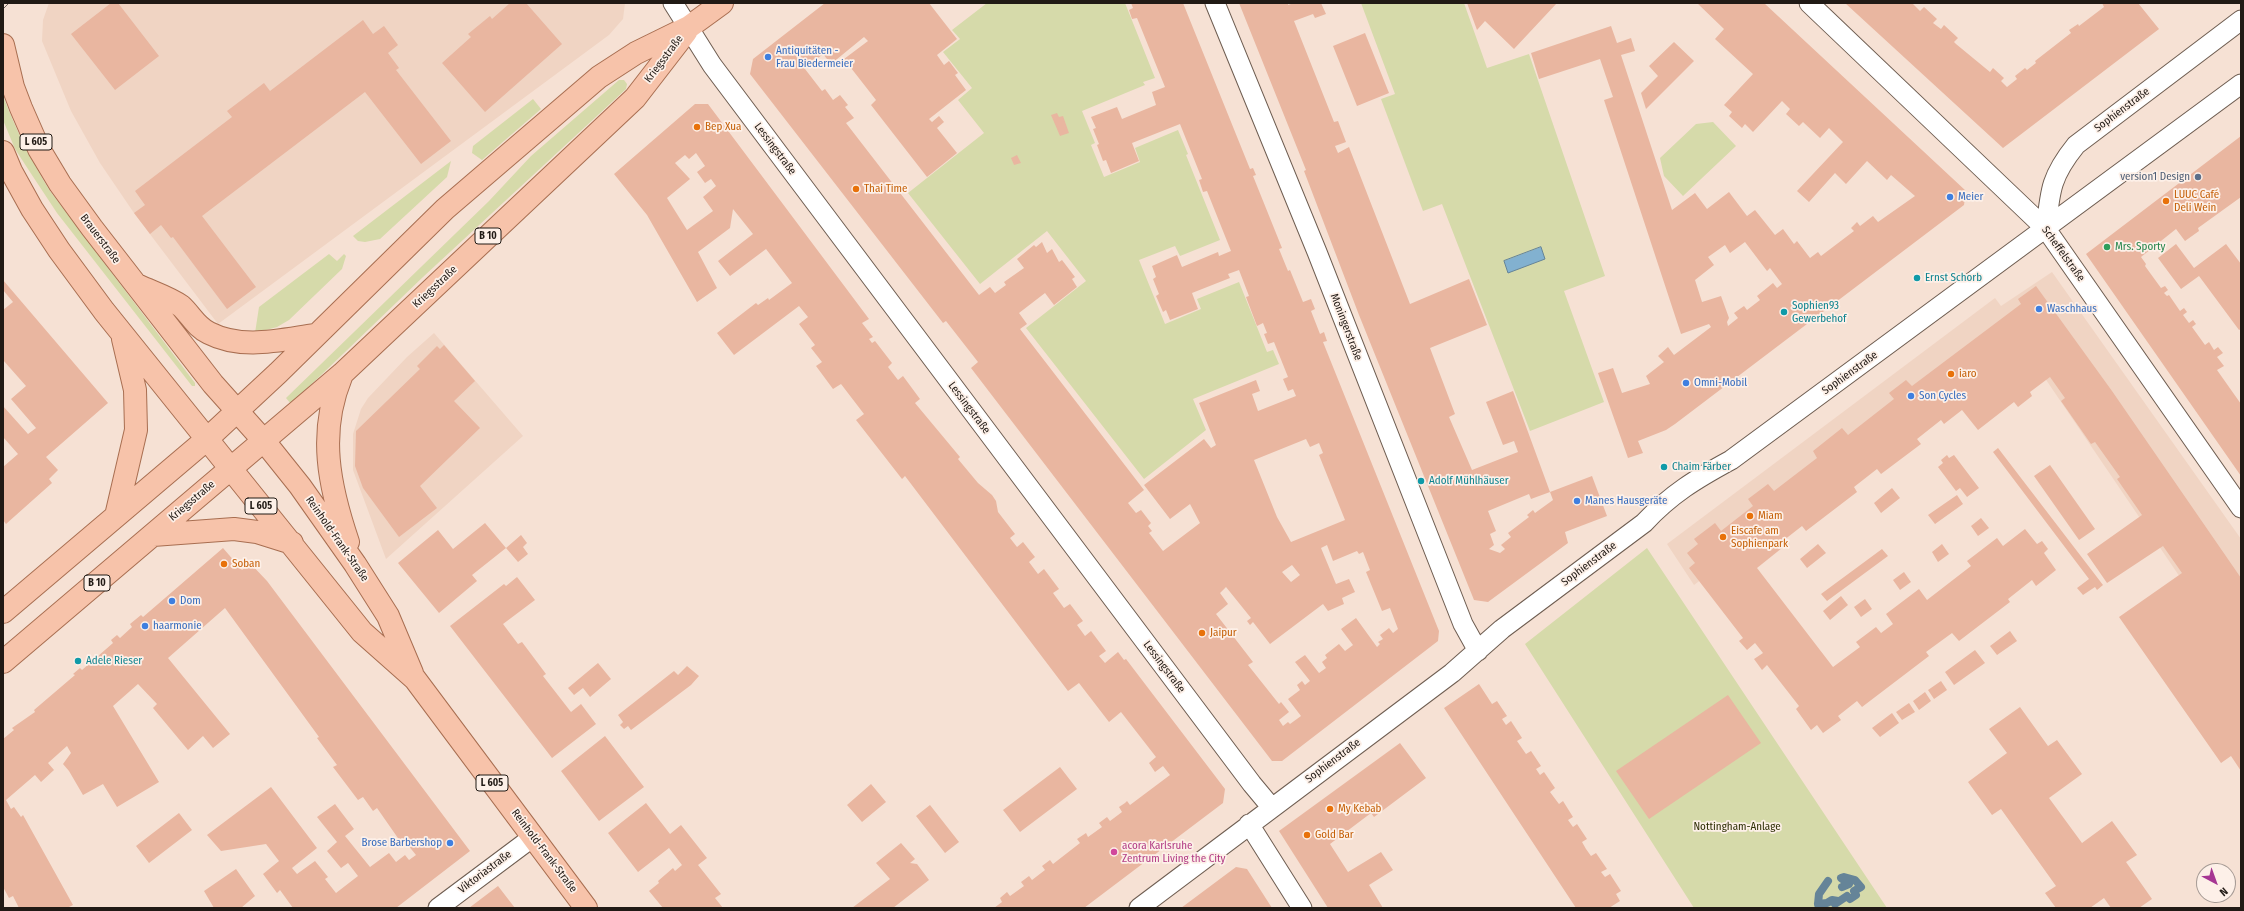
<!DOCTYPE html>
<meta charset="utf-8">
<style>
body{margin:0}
#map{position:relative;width:2244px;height:911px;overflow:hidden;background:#f6e1d4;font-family:"Fira Sans Condensed",sans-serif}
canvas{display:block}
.frame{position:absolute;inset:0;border:4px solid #211a15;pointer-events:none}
.north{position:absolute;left:2196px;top:863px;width:40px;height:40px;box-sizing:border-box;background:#fdf0e8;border:1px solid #a59a94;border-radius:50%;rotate:139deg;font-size:11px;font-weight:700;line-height:16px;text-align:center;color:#211a15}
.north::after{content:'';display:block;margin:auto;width:14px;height:18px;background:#a63693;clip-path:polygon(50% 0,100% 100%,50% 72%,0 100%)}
</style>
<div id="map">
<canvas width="2244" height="911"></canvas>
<div class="frame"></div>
<div class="north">N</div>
</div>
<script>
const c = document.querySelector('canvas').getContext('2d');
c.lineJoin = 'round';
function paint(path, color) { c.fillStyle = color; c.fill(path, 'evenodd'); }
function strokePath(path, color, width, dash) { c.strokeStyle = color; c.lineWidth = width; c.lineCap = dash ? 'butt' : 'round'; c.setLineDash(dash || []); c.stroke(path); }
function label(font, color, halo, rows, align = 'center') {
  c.font = font + ' "Fira Sans Condensed",sans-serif'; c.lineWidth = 3.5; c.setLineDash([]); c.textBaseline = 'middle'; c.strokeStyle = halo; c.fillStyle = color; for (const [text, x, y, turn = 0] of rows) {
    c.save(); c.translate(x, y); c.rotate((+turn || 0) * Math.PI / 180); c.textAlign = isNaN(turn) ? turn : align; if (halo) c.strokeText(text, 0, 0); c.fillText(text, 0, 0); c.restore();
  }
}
paint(new Path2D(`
 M49 3H625L623 19 609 35 218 324 134 213 100 163 71 111 42 41 43 20Z
 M2052 272 2241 539V667L2019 340 1694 585 1667 544 1995 298 2001 306Z
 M434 333 523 436 386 559 353 470V434L361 409 368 398 407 357Z`), '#f0d4c3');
paint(new Path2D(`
 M987 3H1125L1155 78 1143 82 1145 85 1082 111 1095 143 1091 145 1104 177 1140 162 1135 148 1178 130 1188 154 1186 155 1220 240 1180 256 1175 246 1139 260 1165 324 1201 309 1197 299 1239 282 1267 352 1273 350 1279 364 1193 399 1206 430 1144 479 1026 328 1086 281 1047 231 980 284 908 193 984 133 958 100 972 88 943 52 960 39 952 30Z
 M1361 3H1464L1487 68 1529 54 1605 276 1564 291 1604 402 1530 431 1442 204 1423 211 1381 99 1395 94Z
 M619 80H624L627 84 626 89 423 277 291 404 286 398 489 201 531 156Z
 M3 96C16 130 31 160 50 191L195 383V386H192L57 213 28 169 15 149 3 120Z
 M533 99 541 109 482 160 472 153 473 146Z
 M1713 122 1736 146 1683 196 1664 176 1660 158 1696 124Z
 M451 161 447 177 380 239 365 242 358 241 353 236Z
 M329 254 337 261 344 254 346 256 342 269 289 320 277 327 255 333 259 307Z
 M1647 548 1887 908H1694L1525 644Z`), '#d6daaa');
const water = new Path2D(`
 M1541 247 1545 259 1508 273 1504 261Z`);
paint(water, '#82b1d0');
strokePath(water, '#658498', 1);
strokePath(new Path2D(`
 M1818 904 1819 894 1828 881
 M1835 904 1847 896 1850 899 1856 895 1854 891 1861 887 1855 880 1844 877 1841 878 1849 884 1842 887
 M1819 908 1818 904 1827 903 1832 900 1838 901`), '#658498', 8);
paint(new Path2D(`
 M111 3H118L159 56 115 90 71 34Z
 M510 3H526L562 44 485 112 442 63 471 37 468 34 490 16 492 19Z
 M825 3H929L957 39 937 55 944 65 949 61 958 73 955 75 966 90 929 119 932 122 939 116 944 122 937 128 957 153 927 177 871 105 876 100 844 59 868 41 864 37 831 64 823 54 805 69 822 91 825 89 833 100 840 95 848 105 845 107 854 118 846 123 979 295 990 287 995 293 1006 285 1004 282 1024 268 1017 259 1034 245 1036 247 1042 242 1047 253 1052 249 1059 262 1062 260 1075 277 1072 279 1077 287 1054 305 1045 293 1019 313 1027 324 1020 329 1144 490 1128 503 1136 513 1141 510 1151 523 1148 526 1152 531 1149 533 1163 551 1200 523 1190 504 1170 519 1144 485 1204 439 1211 448 1216 445 1199 403 1256 380 1260 391 1252 394 1258 411 1296 396 1293 389 1288 391 1283 379 1288 377 1274 342 1268 344 1264 334 1267 333 1263 323 1257 326 1246 297 1249 296 1239 270 1228 274 1230 278 1192 293 1198 309 1170 320 1166 310 1163 312 1156 296 1159 294 1153 279 1156 277 1152 266 1177 255 1182 267 1218 252 1219 256 1231 251 1207 191 1203 192 1199 180 1202 179 1180 124 1132 143 1139 161 1111 173 1106 160 1103 161 1097 145 1099 144 1093 129 1096 128 1091 117 1117 107 1122 119 1156 105 1152 92 1165 87 1137 18 1132 19 1129 10 1133 8 1131 3H1183L1250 169 1253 168 1256 175 1253 176 1282 248 1279 249 1288 271 1290 270 1303 302 1311 299 1315 309 1311 311 1320 334 1324 332 1327 341 1323 342 1439 631 1438 641 1282 761H1272L971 368 978 362 946 321 943 323 750 74 753 59ZM1306 439 1310 447 1319 443 1323 453 1319 455 1345 520 1291 542 1277 517 1254 460ZM1327 545 1333 561 1357 551 1359 554 1363 552 1370 570 1366 572 1382 611 1390 608 1398 629 1393 633 1389 628 1380 635 1383 639 1378 642 1380 644 1377 647 1356 618 1341 629 1353 645 1345 651 1339 644 1325 655 1327 658 1322 662 1326 668 1319 673 1305 655 1295 662 1310 681 1305 685 1302 681 1297 685 1300 690 1288 699 1301 716 1290 724 1288 722 1283 726 1279 720 1289 712 1281 702 1279 704 1248 665 1253 662 1216 614 1228 604 1220 593 1226 587 1251 618 1247 621 1250 625 1253 622 1270 644 1323 604 1328 611 1344 604 1342 598 1355 592 1349 579 1336 584 1321 548ZM1292 565 1300 575 1291 582 1282 572Z
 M1239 3H1288V5L1294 3H1321L1326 14 1315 18 1313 14 1294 21 1334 122 1338 121 1346 142 1335 146 1338 153 1349 147 1410 304 1469 279 1487 325 1430 348 1455 414 1449 417 1472 470 1518 452 1514 441 1503 445 1486 402 1513 391 1550 492 1531 499 1529 494 1488 511 1496 531 1490 534 1494 545 1489 549 1500 553 1505 549 1501 545 1511 537 1508 533 1529 517 1527 515 1533 510 1535 513 1553 500 1550 492 1592 476 1607 516 1565 532 1568 543 1488 602 1474 600 1359 315 1304 171 1306 170Z
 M1467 3H1557L1514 49 1485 21 1477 30Z
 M1697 3H1764L1966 191 1964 205 1675 424 1666 430 1638 441 1643 453 1628 458 1598 373 1613 368 1622 393 1650 384 1646 376 1664 362 1658 356 1668 347 1674 355 1711 327 1709 324 1681 334 1604 100 1613 97 1600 59 1539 79 1531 53 1611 26 1617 43 1631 38 1635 51 1621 55 1672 210 1695 193 1707 209 1729 192 1747 216 1755 210 1775 235 1783 229 1794 244 1797 241 1810 258 1818 252 1821 256 1854 231 1851 228 1857 222 1860 226 1873 216 1878 222 1915 196 1891 175 1887 180 1867 161 1846 184 1835 173 1809 202 1797 191 1843 142 1829 128 1820 138 1803 122 1799 126 1786 114 1790 109 1782 101 1753 132 1745 124 1742 128 1729 116 1732 112 1724 105 1753 74 1715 39 1724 29ZM1745 242 1767 271 1770 268 1782 284 1777 288 1773 283 1757 296 1760 300 1747 310 1744 306 1734 313 1738 318 1728 326 1727 322 1729 318 1721 296 1702 302 1695 280 1714 265 1708 257 1725 245 1730 253Z
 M1845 3H1912L1920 11 1924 7 1937 19 1933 23 1941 29 1944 25 1958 38 1954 42 1956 44 1990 72 1993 68 2004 78 2001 81 2007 87 2017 79 2015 76 2025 68 2027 70 2036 63 2035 61 2071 33 2069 30 2078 24 2079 26 2104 7 2102 3H2138L2159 29 2003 148Z
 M363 20 373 34 384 26 398 45 388 53 399 68 396 70 451 141 421 164 365 92 202 216 256 287 227 309 173 237 171 238 161 225 150 234 134 213 145 205 135 191 232 117 227 111 264 83 270 91Z
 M1365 33 1389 93 1357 106 1333 46Z
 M1674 42 1694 61 1646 109 1641 93 1658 76 1649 66Z
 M695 104H708L869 319 862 323 873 337 869 339 872 343 875 341 892 363 888 367 898 380 903 376 920 399 915 403 960 457 958 459 978 483 992 495 996 501 998 512 1015 534 1010 538 1017 547 1023 542 1035 557 1029 562 1038 574 1044 569 1059 589 1053 593 1064 608 1070 604 1083 621 1077 625 1085 636 1091 631 1106 651 1099 656 1105 663 1118 652 1124 660 1126 659 1225 789 1223 803 1084 908H994L1002 902 1000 898 1007 892 1010 896 1024 886 1021 882 1029 876 1032 880 1045 870 1042 866 1050 860 1053 864 1080 843 1077 839 1086 833 1088 837 1102 827 1099 823 1107 817 1110 821 1122 812 1119 807 1125 803 1127 801 1130 805 1170 775 1163 766 1155 772 1149 763 1156 757 1121 712 1109 722 1079 683 1068 691 905 476 902 479 856 420 864 414 841 384 833 389 816 366 822 362 811 348 815 345 799 324 808 317 799 306 734 355 717 333 756 303 758 305 768 298 769 300 792 283 766 249 730 276 718 261 753 234 733 209 730 228 698 252 717 288 697 302 647 215 614 174ZM696 153 705 166 697 172 705 183 711 179 716 186 703 197 713 211 687 230 667 198 690 179 675 163 685 155 689 159Z
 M1057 113 1059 117 1063 116 1069 133 1060 136 1051 115Z
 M2241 136V197L2198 228 2199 231 2185 241 2176 229 2141 257 2146 264 2145 266 2161 288 2165 286 2168 290 2164 293 2167 296 2169 295 2180 311 2184 308 2187 312 2183 315 2189 323 2193 320 2196 324 2192 327 2205 345 2209 342 2214 350 2218 347 2223 353 2217 357 2224 366 2217 370 2241 404V476L2086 254Z
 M1017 155 1021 163 1014 165 1011 158Z
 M2176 244 2194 268 2226 244 2241 264V329L2239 330 2199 276 2181 289 2158 258Z
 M3 280 108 403 46 457 58 470 49 479 52 483 6 524 3 520V467L18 454 3 437V406L28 434 36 428 11 399 26 386 3 360V310L13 302 3 290Z
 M2036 286 2112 391 2241 578V771L2231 756 2221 763 2119 617 2182 573 2163 546 2107 583 2087 554 2142 515 2117 479 2120 477 2095 442 2091 444 2061 401 2065 398 2050 377 2030 392 2032 396 2018 407 2014 402 1978 430 1962 410 1944 424 1941 420 1917 439 1921 444 1881 474 1877 469 1854 487 1857 492 1806 531 1802 526 1779 544 1782 548 1757 568 1833 667 1860 647 1856 642 1876 627 1881 633 1893 624 1886 614 1919 589 1927 600 1971 566 1967 561 1997 538 2003 546 2025 529 2037 544 2042 541 2048 549 2044 553 2056 570 2036 586 2032 580 2008 599 2010 602 1959 641 1952 633 1926 652 1929 656 1862 707 1857 701 1838 716 1841 720 1823 733 1817 725 1811 730 1796 709 1799 706 1767 665 1762 670 1754 659 1763 653 1755 643 1747 650 1739 641 1743 638 1689 568 1695 563 1687 553 1698 544 1694 539 1715 523 1721 531 1753 506 1748 499 1768 484 1774 491 1817 458 1813 451 1842 428 1848 435 1894 399 1889 393 1906 380 1912 386 2021 304 2018 299Z
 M444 345 475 381 454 401 480 428 420 486 437 508 399 537 363 488 355 466 356 431 420 369 417 366 437 346 440 349Z
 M1998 448 2103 585 2097 590 2095 587 2083 595 2077 588 2089 579 1993 452Z
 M1947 455 1949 458 1954 455 1979 488 1967 497 1960 488 1956 491 1938 467 1943 463 1941 460Z
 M2050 465 2095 529 2079 540 2034 476Z
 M1892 488 1900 498 1881 513 1874 503Z
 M1957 495 1963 504 1935 524 1928 515Z
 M1981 518 1989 528 1978 536 1971 526Z
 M485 523 506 548 472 575 477 581 439 613 398 563 438 530 453 549Z
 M521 535 527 543 523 547 528 554 518 562 506 548Z
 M1818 544 1826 553 1807 568 1800 559Z
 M1942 544 1949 554 1938 562 1932 552Z
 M223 548 242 570 250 563 267 581 470 851 396 908H293L280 890 277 893 263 874 279 861 266 844 221 851 207 835 271 787 317 848 292 868 297 874 315 861 328 877 325 879 336 893 358 876 348 863 341 868 327 851 337 842 317 817 335 804 354 829 345 836 370 867 389 853 396 862 405 855 409 860 416 855 403 839 400 841 377 808 373 811 363 797 358 800 333 767 337 765 317 738 319 737 225 608 168 658 230 734 213 748 203 736 188 750 153 708 157 704 138 684 113 706 159 782 117 807 103 784 83 795 69 771 63 764 71 753 67 746 48 763 54 770 41 782 35 775 6 800 11 809 14 807 21 817 23 815 73 905 67 908H19L13 896 9 898 3 887V739L14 730 12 728 35 712 34 710 75 675 73 674 80 668 82 670 113 643 111 640 117 635 120 638 132 627 130 624 141 615 143 617Z
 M1882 549 1888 556 1827 601 1821 594Z
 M1904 572 1911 582 1900 590 1893 580Z
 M517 577 535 600 503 624 518 644 522 642 546 674 543 676 571 712 581 704 596 724 552 758 450 626 504 584 506 586Z
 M1841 596 1848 605 1830 620 1823 611Z
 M1865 599 1872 609 1861 617 1854 607Z
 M2010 631 2017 641 1997 655 1990 646Z
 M1975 650 1985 663 1954 685 1945 672Z
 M598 663 611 679 590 697 583 688 574 695 568 688Z
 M687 666 699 676 691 685 631 730 628 726 624 729 620 725 623 722 618 715 674 671 678 675Z
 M1941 681 1947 690 1934 699 1928 690Z
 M1479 684 1492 704 1497 701 1507 716 1502 719 1506 725 1511 721 1522 738 1517 741 1526 754 1531 751 1541 766 1536 769 1540 775 1544 772 1555 788 1550 792 1559 804 1563 801 1573 817 1568 820 1573 827 1577 824 1587 839 1582 842 1586 849 1591 856 1596 853 1607 869 1601 872 1605 877 1610 874 1621 891 1616 894 1620 901 1609 908H1576L1444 708Z
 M1925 692 1931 701 1919 710 1913 701Z
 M1728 695 1761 743 1649 819 1616 771Z
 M1909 703 1915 712 1902 720 1896 712Z
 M2020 707 2048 746 2057 740 2082 774 2049 798 2082 843 2112 821 2137 855 2126 862 2152 899 2139 908H2111L2104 898 2090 908H2056L2045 893 2056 886 2001 809 1992 815 1968 782 2007 753 1989 729Z
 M1892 713 1899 723 1880 737 1872 728Z
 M605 736 644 787 599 821 561 771Z
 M1400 743 1426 778 1374 817 1371 813 1330 844 1348 872 1381 852 1393 870 1369 885 1383 908H1328L1279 831Z
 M1060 767 1077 789 1020 832 1003 810Z
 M871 784 886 802 862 822 847 805Z
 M646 803 670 834 681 825 707 858 698 865 721 894 715 898 723 908H663L649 891 659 883 658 881 673 868 675 871 682 865 669 848 638 872 608 833Z
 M930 805 959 842 945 853 916 816Z
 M179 813 192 830 149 863 136 846Z
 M901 843 915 859 910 863 917 864 929 880 893 908H852L890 879 876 863Z
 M1236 867 1247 869 1272 908H1181Z
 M236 869 255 896 241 908H214L204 891Z
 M498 886 515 908H469Z`), '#e9b6a0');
const street = new Path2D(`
 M673 3 712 65 1252 784 1272 808
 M1215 3 1317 252 1463 624 1478 651
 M1809 3 2046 229 2241 508
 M2046 229C2050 190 2051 176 2076 145L2241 20
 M1249 824 1302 908
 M438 908 533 837
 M1139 908 1452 673 1502 629 1644 523C1671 494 1696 479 1731 460L2241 84`);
const primary = new Path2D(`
 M3 45 13 87 21 108 39 149 60 184 92 228 213 384 264 441 300 486 355 564 388 616 412 673
 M3 152 11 171 32 209 59 250 104 311 362 632 415 679 586 908
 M139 286C152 292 170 298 181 306 191 315 196 327 209 333 242 350 280 340 315 335
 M341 377C318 433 329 486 348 542
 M116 516 136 430 135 390 123 339
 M153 535 234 529 257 532 292 543
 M3 612 207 439 278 373 445 209 599 77 636 53 689 27 722 3
 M3 662 342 374 635 98 686 32`);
strokePath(street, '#6e5d51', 21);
strokePath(primary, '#a86e51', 24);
strokePath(street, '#fff', 19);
strokePath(primary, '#f7c3aa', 22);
strokePath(new Path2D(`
 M3 9 9 3`), '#73675f', 1);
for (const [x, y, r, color] of [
 [768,57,4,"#3f7fe0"],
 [697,127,4,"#e8710a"],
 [2198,177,4,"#5c6f8a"],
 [856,189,4,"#e8710a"],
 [1950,197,4,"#3f7fe0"],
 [2166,201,4,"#e8710a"],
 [2107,247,4,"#2e9e5b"],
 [1917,278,4,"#0f9aa8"],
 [2039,309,4,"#3f7fe0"],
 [1784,312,4,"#0f9aa8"],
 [1951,374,4,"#e8710a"],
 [1686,383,4,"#3f7fe0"],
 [1911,396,4,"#3f7fe0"],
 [1664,467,4,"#0f9aa8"],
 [1421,481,4,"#0f9aa8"],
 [1577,501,4,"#3f7fe0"],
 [1750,516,4,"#e8710a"],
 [1723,537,4,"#e8710a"],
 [224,564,4,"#e8710a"],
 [172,601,4,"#3f7fe0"],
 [145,626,4,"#3f7fe0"],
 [1202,633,4,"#e8710a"],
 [78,661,4,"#0f9aa8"],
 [1330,809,4,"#e8710a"],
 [1307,835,4,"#e8710a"],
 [450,843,4,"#3f7fe0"],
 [1114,852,4,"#d1479c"]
]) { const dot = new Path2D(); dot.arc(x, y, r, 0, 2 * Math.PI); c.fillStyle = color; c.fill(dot); strokePath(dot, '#fdf0e8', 1.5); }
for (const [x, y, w] of [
 [36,142,32],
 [488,236,26],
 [261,506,32],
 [97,583,26],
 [492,783,32]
]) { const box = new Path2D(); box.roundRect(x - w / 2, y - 8, w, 16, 3); c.fillStyle = '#fdf0e8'; c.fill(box); strokePath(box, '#211a15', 1); }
label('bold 10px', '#211a15', null, [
 ["L 605",36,142],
 ["B 10",488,236],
 ["L 605",261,506],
 ["B 10",97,583],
 ["L 605",492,783]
]);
label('11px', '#366cbe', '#fdf0e8', [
 ["Antiquitäten -",776,51],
 ["Frau Biedermeier",776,64],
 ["Meier",1958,197],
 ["Waschhaus",2047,309],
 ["Omni-Mobil",1694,383],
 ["Son Cycles",1919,396],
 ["Manes Hausgeräte",1585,501],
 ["Dom",180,601],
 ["haarmonie",153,626],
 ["Brose Barbershop",442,843,"right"]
], 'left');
label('11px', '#211a15', '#fdf0e8', [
 ["Kriegsstraße",664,59,-53],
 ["Sophienstraße",2122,110,-37],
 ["Lessingstraße",775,149,53],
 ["Brauerstraße",100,239,53],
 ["Scheffelstraße",2063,254,54],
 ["Kriegsstraße",435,287,-43],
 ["Moningerstraße",1346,327,69],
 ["Sophienstraße",1850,373,-36],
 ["Lessingstraße",969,408,53],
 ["Kriegsstraße",192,501,-40],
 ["Reinhold-Frank-Straße",337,539,55],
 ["Sophienstraße",1589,564,-37],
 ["Lessingstraße",1164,667,53],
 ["Sophienstraße",1333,761,-37],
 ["Reinhold-Frank-Straße",544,851,53],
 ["Viktoriastraße",485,872,-37]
]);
label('11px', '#c56008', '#fdf0e8', [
 ["Bep Xua",705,127],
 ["Thai Time",864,189],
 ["LUUC Café",2174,195],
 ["Deli Wein",2174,208],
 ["iaro",1959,374],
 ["Miam",1758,516],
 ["Eiscafe am",1731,531],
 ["Sophienpark",1731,544],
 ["Soban",232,564],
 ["Jaipur",1210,633],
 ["My Kebab",1338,809],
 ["Gold Bar",1315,835]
], 'left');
label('11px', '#4e5e75', '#fdf0e8', [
 ["version1 Design",2190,177]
], 'right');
label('11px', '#27864d', '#fdf0e8', [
 ["Mrs. Sporty",2115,247]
], 'left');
label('11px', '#0d838f', '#fdf0e8', [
 ["Ernst Schorb",1925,278],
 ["Sophien93",1792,306],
 ["Gewerbehof",1792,319],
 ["Chaim Färber",1672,467],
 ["Adolf Mühlhäuser",1429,481],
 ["Adele Rieser",86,661]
], 'left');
label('11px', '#2c2d04', '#fdf0e8', [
 ["Nottingham-Anlage",1737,827]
]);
label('11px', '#b23c85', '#fdf0e8', [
 ["acora Karlsruhe",1122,846],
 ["Zentrum Living the City",1122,859]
], 'left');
</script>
